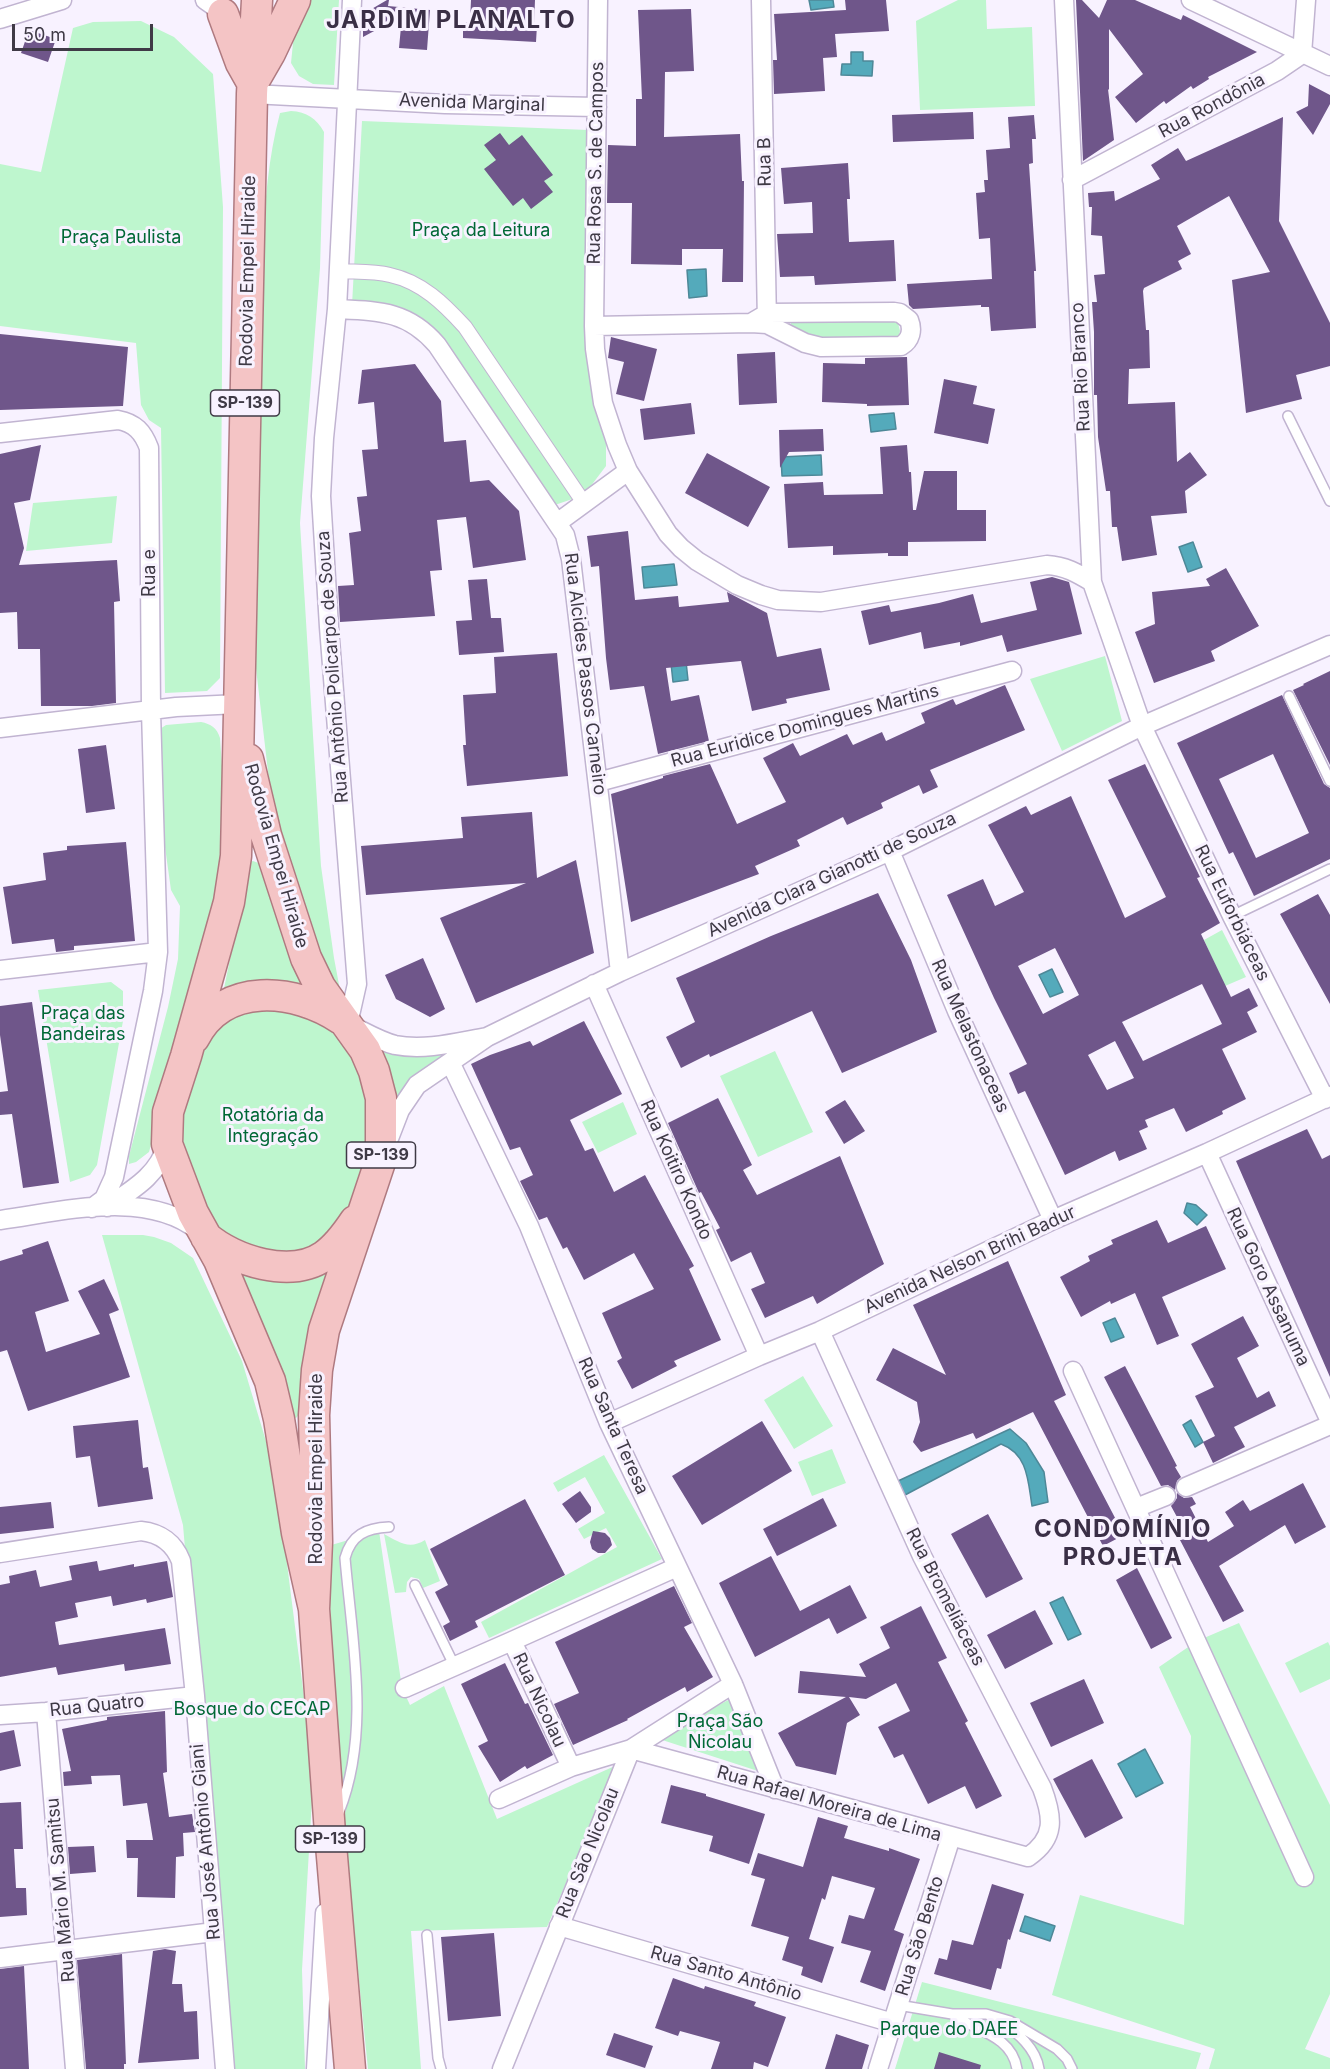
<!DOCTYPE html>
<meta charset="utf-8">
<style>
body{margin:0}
#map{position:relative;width:1330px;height:2069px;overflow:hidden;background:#f8f2ff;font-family:Inter,sans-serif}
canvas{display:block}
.scale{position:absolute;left:12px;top:24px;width:141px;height:27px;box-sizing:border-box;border:3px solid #3f3a46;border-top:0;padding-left:8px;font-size:18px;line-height:21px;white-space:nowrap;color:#3f3a46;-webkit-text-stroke:4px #f8f2ff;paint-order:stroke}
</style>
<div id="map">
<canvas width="1330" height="2069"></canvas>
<div class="scale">50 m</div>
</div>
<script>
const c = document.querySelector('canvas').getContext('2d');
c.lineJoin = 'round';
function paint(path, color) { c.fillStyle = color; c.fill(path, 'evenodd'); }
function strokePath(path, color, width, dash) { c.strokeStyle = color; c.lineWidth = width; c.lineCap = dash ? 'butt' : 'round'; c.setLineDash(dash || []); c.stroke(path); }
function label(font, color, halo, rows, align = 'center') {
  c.font = font + ' Inter,sans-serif'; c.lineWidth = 6; c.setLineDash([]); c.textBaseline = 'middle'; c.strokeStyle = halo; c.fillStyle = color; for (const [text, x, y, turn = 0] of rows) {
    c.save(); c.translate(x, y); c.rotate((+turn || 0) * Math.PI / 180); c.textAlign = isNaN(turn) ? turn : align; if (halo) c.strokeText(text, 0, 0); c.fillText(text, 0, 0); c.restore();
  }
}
paint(new Path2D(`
 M305 0H339L334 85 313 84 299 76 291 63 293 43Z
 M958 0H986L987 29 1032 27 1035 106 920 110 916 21Z
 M141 21 174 37 213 74 223 207 220 678 207 691 165 693 161 428 149 420 141 405 136 343 0 326V164L41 172 73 28 93 22Z
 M291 111C307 112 316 118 324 132L320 268 300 523 321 866 334 958 340 990 325 975 272 806 252 634 262 250C265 204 268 158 280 113Z
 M362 121 588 130 585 328 594 398 606 435V466L584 495 552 506 432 327 417 316 352 305Z
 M791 318H892L898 323 900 331 898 339 823 341 791 327Z
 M117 496 112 543 26 551 33 503Z
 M1105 656 1122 721 1062 751 1030 679Z
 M201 722C211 724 217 728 220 738L227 838 226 875 149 1152 136 1162 129 1164V1156L168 1007 178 959 180 906 171 890 151 747 160 729 166 725Z
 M253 861 261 864 310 995 222 998 250 862Z
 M1222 930 1246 977 1225 986 1204 940Z
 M111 982 123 991V1021L97 1165 90 1175 70 1182 38 990Z
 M262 1006 323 1019 349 1047 366 1092 368 1172 339 1226 308 1251 277 1254 224 1238 200 1206 177 1142 194 1062 224 1020Z
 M464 1045 398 1109 376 1046Z
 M775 1051 813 1132 758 1157 720 1076Z
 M623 1102 637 1134 598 1153 582 1122Z
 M102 1235H143L154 1237 171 1243 193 1258 242 1361 268 1448 286 1556 305 1705 312 1799 302 1970 305 2069H229L183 1525Z
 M337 1261 303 1410 296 1418 288 1415 234 1267Z
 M803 1376 833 1426 794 1449 764 1400Z
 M832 1449 846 1483 812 1496 798 1462Z
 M604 1455 662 1559 489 1638 481 1622 617 1547 606 1528 584 1539 578 1529 605 1513 585 1477 558 1492 553 1483Z
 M379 1531 402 1688 410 1705 444 1686 497 1819 617 1765 547 1927 411 1931 421 2069H368L335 1746 328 1546Z
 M384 1534C399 1542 409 1550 425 1540L440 1581 423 1588 419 1579 411 1577 407 1582 406 1592 395 1593Z
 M1239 1623 1330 1805V1994L1305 2049 1330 2058V2069H1209L1215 2049 1052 1995 1080 1895 1184 1925 1191 1736 1159 1667 1197 1641Z
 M1328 1642 1330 1646V1679L1300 1693 1285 1663Z
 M734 1697 761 1772 656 1738Z
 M922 1982 1201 2053 1196 2069H895Z`), '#bef6ce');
const water = new Path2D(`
 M809 0H833L834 7 811 10Z
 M851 52H863V61H873L872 76 841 75 842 64H851Z
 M706 269 707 296 689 298 687 270Z
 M894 413 896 429 871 432 869 415Z
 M821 455 822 475 782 476 781 457Z
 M1193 542 1202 567 1188 572 1179 547Z
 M674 564 677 585 644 588 642 567Z
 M685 652 688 680 673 682 670 654Z
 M1052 969 1063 992 1050 997 1039 975Z
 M1187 1203 1196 1205 1207 1215 1197 1225 1184 1213Z
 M1115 1318 1124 1337 1111 1342 1103 1323Z
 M1191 1420 1203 1442 1195 1447 1183 1425Z
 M1010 1429 1026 1443 1044 1472 1048 1502 1032 1506C1028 1481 1028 1454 1001 1444L905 1495 898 1481Z
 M1063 1597 1081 1634 1068 1640 1050 1603Z
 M1145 1749 1163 1783 1136 1797 1118 1764Z
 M1025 1916 1055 1926 1050 1941 1020 1931Z`);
paint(water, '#54aabb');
strokePath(water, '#4e8898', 1.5);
paint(new Path2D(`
 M387 0H389L388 6 430 10 427 50 399 48 402 16 363 37V14Z
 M471 0H535L534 25H537L536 42 463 38V22H470Z
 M845 0H886L889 31 835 34 837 57 823 58 825 91 774 94 773 60H777L774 14 846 10Z
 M1076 0H1082L1099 18 1107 0H1135L1181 20 1183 15 1257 52 1208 77 1209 79 1193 89 1191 86 1166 104 1164 101 1136 123 1115 97 1143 74 1109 29V90L1108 89 1114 140 1083 161Z
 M691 9 694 71 665 72 664 137 740 134 742 181H744L743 282H722L723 249H682V265L631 264 632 203H607L608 145 636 146V99H642L638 10Z
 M29 30 56 39 48 62 21 53Z
 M1309 84 1330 95V104L1313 135 1296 112 1308 106Z
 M973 112 974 139 893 142 892 115Z
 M1034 115 1036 139H1032L1033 163 1029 164 1036 271H1034L1036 328 991 331 989 307H981V305L913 309 909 305 907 284 992 279 990 238 979 239 976 193 985 192 984 180H988L986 150 1010 148 1008 117Z
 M1283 117 1279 221 1330 323V366L1296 375 1302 399 1246 413 1232 280 1270 272 1229 196 1177 226 1191 254 1178 261 1182 269 1144 288 1143 291 1146 330H1149L1150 368 1129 369 1128 404 1175 402 1177 462 1190 452 1207 475 1185 491 1187 513 1151 516 1157 555 1122 561 1117 527H1112L1110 491H1106L1098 437 1097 395H1094V332L1092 302H1097L1094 275 1105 274 1102 236 1091 235 1092 207H1089L1088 193 1114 191 1115 201 1160 179 1151 165 1178 148 1186 161Z
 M500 133 509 145 522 135 553 175 544 181 553 192 531 209 523 198 513 206 484 169 496 160 484 145Z
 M848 163 850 199H847L849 242 894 240 896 281 815 285 814 276 780 277 777 234 813 233 812 202 784 204 781 168Z
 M0 334 128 347 123 406 0 410Z
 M611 337 657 349 644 401 616 394 624 362 608 358Z
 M775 352 777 403 739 405 737 354Z
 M907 357 909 405 867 406V404L822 402 823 363 865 364V358Z
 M415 364 441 401 444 442 466 440 470 482 489 480 519 511 526 560 473 568 466 517 437 520 442 570 430 571 435 616 340 622 338 586 354 585 349 533 361 531 357 497 367 496 362 450 378 449 374 402 358 404 362 370Z
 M944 379 977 386 973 404 995 409 988 444 934 433Z
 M691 403 695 434 644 440 640 409Z
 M823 429 824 451 789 452 780 468 779 430Z
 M41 445 30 500 14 503 24 548 19 565 117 560 120 601 114 602 116 703 92 706H41L40 649H18L17 612 0 613V454Z
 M907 445 909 472H911L913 510H916L924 471H957V510H986V541L908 542V556H888V553L833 555V546L788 548 784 484 823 482 824 495 883 494 880 447Z
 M707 453 770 487 748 527 685 493Z
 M628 531 635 600 678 596 679 607 729 602 727 592 767 613 777 657 821 648 830 690 786 699 787 703 752 711 741 661 666 668 671 701 699 695 709 741 658 754 644 686 610 690 606 658 599 566 591 567 587 536Z
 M1226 568 1259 626 1211 651 1215 661 1154 683 1135 632 1155 624 1152 592 1210 586 1206 579Z
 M1052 577 1069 582 1082 634 1007 652 1002 635 960 646V642L924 649 921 632 869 645 861 611 889 605 891 612 939 603 973 594 981 623 1037 610 1030 582Z
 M487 579 491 618H501L504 652 459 655 456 621 472 620 468 580Z
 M557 653 568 776 467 786 463 745H466L463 695 496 693 494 657Z
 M1330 671V765L1293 690 1304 685 1303 684Z
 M1005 685 1025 730 930 770 938 787 923 794 919 785 881 803 883 808 847 825 843 817 797 840 800 846 755 866 759 874 631 922 611 794 663 778V776L710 764 737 824 786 802 763 758 793 743 800 756 847 734 853 745 882 732 886 741 925 723 921 713 953 699 956 705Z
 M1282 695 1324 784 1330 788V859L1254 896 1233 852 1229 854 1177 743ZM1273 754 1309 833 1256 858 1219 779Z
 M106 745 115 809 86 813 78 749Z
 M1145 764 1200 877 1197 878 1220 923 1201 934 1231 997 1249 988 1258 1006 1247 1012 1257 1032 1222 1049 1246 1099 1222 1111 1223 1114 1186 1132 1174 1108 1145 1120 1148 1127 1139 1131 1147 1149 1119 1161 1115 1151 1065 1175 1025 1091 1018 1094 1009 1073 1027 1064 994 998 947 895 983 879 995 906 1024 892 988 825 1026 806 1031 815 1071 796 1125 918 1166 897 1108 780ZM1055 948 1079 995 1043 1014 1018 966ZM1202 984 1222 1024 1143 1061 1122 1022ZM1115 1041 1134 1078 1107 1090 1088 1055Z
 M532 812 537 878 576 860 594 953 476 1003 440 918 526 883 366 895 361 846 463 838 461 817Z
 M126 842 135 941 74 946V950L56 952 54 939 12 944 3 887 46 880 43 853 67 850V846Z
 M878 893 911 960 937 1032 842 1073 812 1011 710 1057 709 1054 681 1068 666 1037 695 1022 676 978 771 936Z
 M1318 894 1330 915V1004L1280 914Z
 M423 958 445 1009 430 1017 396 999 385 975Z
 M32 1002 59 1183 23 1188 12 1114 0 1115V1092L8 1091 0 1035V1006Z
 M584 1021 622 1094 570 1120 585 1151 593 1148 614 1192 645 1175 694 1266 689 1269 721 1340 674 1361 677 1366 632 1389 617 1361 622 1358 602 1313 654 1289 634 1253 584 1280 567 1247 563 1249 547 1217 539 1220 520 1181 533 1175 520 1147 510 1150 471 1064 490 1055 530 1041 533 1046Z
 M718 1098 752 1165 743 1170 757 1195 840 1156 884 1264 817 1304 813 1296 765 1318 751 1289 765 1283 751 1252 731 1262 716 1230 720 1228 701 1192 699 1193 668 1123Z
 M845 1100 865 1131 844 1144 825 1112Z
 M1307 1129 1322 1159 1330 1155V1377L1236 1161Z
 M1157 1220 1168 1243 1206 1226 1226 1269 1162 1297 1179 1336 1157 1345 1135 1293 1111 1304 1110 1301 1081 1317 1060 1277 1090 1261 1088 1256 1113 1244 1111 1240Z
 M48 1241 69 1301 35 1312 46 1352 100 1334 78 1291 104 1279 119 1310 109 1314 130 1377 28 1411 7 1350 0 1352V1261L23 1254 22 1250Z
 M1008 1261 1066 1395 1054 1401 1124 1535 1103 1546 1033 1412 976 1439 973 1433 921 1452 913 1442 920 1422 917 1402 876 1380 893 1348 946 1375 913 1305Z
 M1243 1316 1259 1346 1237 1358 1257 1398 1269 1391 1276 1406 1234 1427 1245 1447 1213 1463 1203 1442 1215 1436 1195 1396 1214 1387 1191 1344Z
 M1125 1366 1177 1466 1175 1467 1181 1477 1177 1481 1175 1490 1168 1485 1161 1486 1104 1377Z
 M138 1420 143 1468 148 1467 153 1499 98 1507 90 1456 76 1458 73 1426Z
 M762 1421 792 1471 702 1525 672 1476Z
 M1303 1483 1326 1527 1295 1544 1285 1525 1219 1566 1244 1611 1223 1622 1170 1521 1177 1517 1171 1506 1177 1498V1493L1184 1498 1192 1497 1196 1504 1190 1507 1208 1542 1234 1526 1225 1512 1243 1500 1250 1511Z
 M580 1491 591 1507V1512L576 1523 562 1504Z
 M823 1498 837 1526 777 1556 763 1529Z
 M525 1499 565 1575 475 1621 478 1627 450 1641 443 1626 450 1622 435 1592 448 1585 430 1549Z
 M51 1502 54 1528 0 1534V1507Z
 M988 1514 1023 1579 986 1598 951 1534Z
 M593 1531 605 1533 610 1538 612 1545 605 1553H598L592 1549 590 1542Z
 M771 1556 800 1611 850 1585 867 1618 837 1634 829 1618 755 1657 719 1583Z
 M97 1561 99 1571 134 1564V1567L167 1561 173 1597 147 1603 146 1599 113 1606 111 1596 75 1603 78 1617 55 1622 59 1645 165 1628 171 1664 125 1671 124 1664 58 1675 56 1667 0 1677V1585L10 1583 9 1576 36 1570 40 1587 72 1580 69 1566Z
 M1137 1568 1172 1638 1151 1649 1116 1580Z
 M674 1586 692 1623 684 1627 713 1677 687 1692 685 1687 627 1719 628 1720 573 1745 554 1704 579 1693 555 1642Z
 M921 1606 947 1658 938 1662 968 1721 965 1723 1002 1796 976 1809 965 1786 928 1804 903 1754 894 1758 878 1727 910 1711 896 1683 866 1699 849 1697 860 1715 847 1723 836 1775 796 1766 778 1733 846 1697 798 1693 800 1671 866 1677 859 1664 890 1648 880 1627Z
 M1035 1610 1053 1644 1005 1669 987 1635Z
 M505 1663 525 1704 528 1703 553 1755 527 1769 525 1766 500 1782 478 1746 488 1741 461 1684Z
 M1084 1679 1104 1723 1051 1747 1030 1703Z
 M165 1711 167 1772 163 1773 169 1817 192 1814 195 1832 183 1833 184 1856 176 1857 175 1898 137 1897 138 1858H127L126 1840H153L147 1803 123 1806 120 1775 91 1776 92 1784 64 1786 63 1772 71 1771 62 1729 107 1720V1717Z
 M14 1730 21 1766 0 1771V1733Z
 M1092 1759 1123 1818 1085 1838 1053 1779Z
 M671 1785 706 1794V1796L765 1814 749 1864 709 1851 713 1836 661 1823Z
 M21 1802 23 1849H14L16 1888H26L27 1915 0 1917V1803Z
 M818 1817 848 1826 844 1838 889 1851V1848L920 1859 894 1930 904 1934 885 1991 860 1982 871 1951 841 1943 849 1915 864 1919 875 1888 832 1876 825 1900 822 1898 809 1939 834 1947 822 1983 801 1975 803 1967 782 1960 789 1937 751 1926 765 1879 751 1875 758 1853 803 1867Z
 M94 1846 96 1872 70 1874 68 1847Z
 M992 1884 1024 1894 1010 1940 1008 1939 1001 1969 997 1968 991 1990 934 1974 939 1958 947 1960 952 1940 973 1945Z
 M494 1933 501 2016 448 2021 441 1937Z
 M165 1949 176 1951 172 1984H182L184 2012 197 2011 199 2059 138 2063 153 1951Z
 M122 1954 126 2064H124V2069H86L77 1960Z
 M24 1966 29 2069H0V1969Z
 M673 1978 704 1989 705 1986 756 2002 754 2006 786 2017 768 2067 754 2062 753 2069H711L720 2042 680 2031 678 2036 655 2028Z
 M614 2033 653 2046 645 2068 606 2055Z
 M836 2034 869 2045 862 2069H825Z
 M939 2052 981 2065 980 2069H934Z`), '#6f568a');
const service = new Path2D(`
 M1288 416 1330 501
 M1289 696 1330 781
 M1232 916 1330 869
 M415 1585 454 1665
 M339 1812C371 1732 352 1641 345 1558 351 1535 366 1528 389 1527
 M427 1935 438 2058 441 2069
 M898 2005 952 2014H986L1010 2021 1057 2049 1067 2059 1072 2069
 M954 2016C977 2031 1012 2036 1017 2069
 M1000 2022C1018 2032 1036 2049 1039 2069`);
const pedestrian = new Path2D(`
 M339 271C355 272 374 271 390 275 422 282 444 304 465 327L584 503`);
const minor = new Path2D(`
 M205 0 215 7
 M352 0 337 309 324 438 321 496 329 627 357 984 348 1024C363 1031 379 1041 395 1045 425 1051 458 1042 487 1037
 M598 0 594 326 595 349 603 403 617 445 628 471 668 534 681 548 697 561 737 585 761 595 778 600 821 602 1047 565C1065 566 1077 573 1092 582
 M761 0 767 323
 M1064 0 1092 582 1142 726 1232 916 1325 1099
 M1191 0 1330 66
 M0 19 62 0
 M252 94 445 104 597 107
 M1072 180 1277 71 1302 54 1306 0
 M337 309C379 311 408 311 437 345L565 535 571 559 620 972
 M594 326 751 323 767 324 805 343 821 347 901 346C911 340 913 330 909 320L900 313 894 312 768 313 751 323
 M0 433 118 420C135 423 143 432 149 448L151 711 158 952 153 991 114 1177 104 1199 92 1208
 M557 523 628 471
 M0 728 176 707 238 704
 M598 782 1012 671
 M890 851 957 1011 1053 1220
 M0 970 158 952
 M594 984 759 1356
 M450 1062 529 1226 609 1423 733 1684 775 1789
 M388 1141 400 1110 417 1085 487 1037 620 972 890 851 1142 726 1330 645
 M1207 1153 1330 1421
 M107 1207C132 1190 159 1175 167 1144
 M0 1220C61 1212 146 1188 199 1231
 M1073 1371 1304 1877
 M609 1423 759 1356 820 1331 1053 1220 1207 1153 1330 1096
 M1186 1487 1330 1425
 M1136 1508 1166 1496
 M0 1553 141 1531C160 1533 174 1543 181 1561L195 1696 225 2069
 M677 1567 512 1641 571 1767 631 1749 733 1684
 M405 1688 512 1641
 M46 1712 75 2069
 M0 1715 46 1712 195 1696
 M631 1749 1028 1857C1056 1838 1053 1817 1042 1788L922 1556 820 1331
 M499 1799 571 1767
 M559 1926 893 2023
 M0 1958 214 1932
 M316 2069 325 1913
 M502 2069 631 1749
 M878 2069 951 1837`);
const primary = new Path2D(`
 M257 0 252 94 236 856 229 902 186 1056 168 1112 167 1144 193 1213 219 1260 270 1381 279 1419 297 1533 314 1609
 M223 14 241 63 250 79
 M255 79 270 53 295 0
 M248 759 266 835 306 958 320 987 365 1050 374 1071 381 1098V1159L324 1330 317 1370 314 1415 317 1542 314 1609 330 1833 350 2069
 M194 1038C223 981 295 988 341 1019
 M206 1237C234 1261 291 1279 324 1256 337 1247 347 1233 355 1221`);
strokePath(service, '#c1b4d1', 12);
strokePath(pedestrian, '#c1b4d1', 16);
strokePath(minor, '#c1b4d1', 21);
strokePath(primary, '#af7a80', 33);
strokePath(service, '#fff', 9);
strokePath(pedestrian, '#fff', 14);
strokePath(minor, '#fff', 18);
strokePath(primary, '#f4c4c5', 30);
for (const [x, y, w] of [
 [245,403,69],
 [381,1155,69],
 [330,1839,69]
]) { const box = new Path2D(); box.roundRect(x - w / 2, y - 13, w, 26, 4.5); c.fillStyle = '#f8f2ff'; c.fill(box); strokePath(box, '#3f3a46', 1.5); }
label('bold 16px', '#3f3a46', null, [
 ["SP-139",245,403],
 ["SP-139",381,1155],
 ["SP-139",330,1839]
]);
label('18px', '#3f3a46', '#f8f2ff', [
 ["Avenida Marginal",472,103,2],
 ["Rua Rondônia",1212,106,-28],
 ["Rua B",765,162,-91],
 ["Rua Rosa S. de Campos",596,163,-89],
 ["Rodovia Empei Hiraide",248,271,-89],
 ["Rua Rio Branco",1081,367,-93],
 ["Rua e",150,573,-90],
 ["Rua Antônio Policarpo de Souza",333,667,-94],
 ["Rua Alcides Passos Carneiro",585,674,83],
 ["Rua Euridice Domingues Martins",805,726,-15],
 ["Rodovia Empei Hiraide",276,856,74],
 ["Avenida Clara Gianotti de Souza",832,875,-25],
 ["Rua Euforbiáceas",1232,913,64],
 ["Rua Melastonaceas",970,1036,66],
 ["Rua Koitiro Kondo",676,1170,66],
 ["Avenida Nelson Brihi Badur",970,1260,-25],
 ["Rua Goro Assanuma",1268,1287,65],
 ["Rua Santa Teresa",613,1426,66],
 ["Rodovia Empei Hiraide",317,1469,-90],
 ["Rua Bromeliáceas",945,1597,63],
 ["Rua Nicolau",539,1700,65],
 ["Rua Quatro",97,1706,-6],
 ["Rua Rafael Moreira de Lima",829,1804,16],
 ["Rua José Antônio Giani",206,1842,-95],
 ["Rua São Nicolau",588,1853,-68],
 ["Rua Mário M. Samitsu",61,1890,-95],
 ["Rua São Bento",920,1936,-73],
 ["Rua Santo Antônio",726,1974,16]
]);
label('18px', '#006836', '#f8f2ff', [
 ["Praça da Leitura",481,231],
 ["Praça Paulista",121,238],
 ["Praça das",83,1014],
 ["Bandeiras",83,1035],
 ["Rotatória da",273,1116],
 ["Integração",273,1137],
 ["Bosque do CECAP",252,1710],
 ["Praça São",720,1722],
 ["Nicolau",720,1743],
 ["Parque do DAEE",949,2030]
]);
c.letterSpacing = '1.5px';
label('bold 24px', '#3a2f46', '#f8f2ff', [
 ["JARDIM PLANALTO",451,21],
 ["CONDOMÍNIO",1123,1530],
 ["PROJETA",1123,1558]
]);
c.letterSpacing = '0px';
</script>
